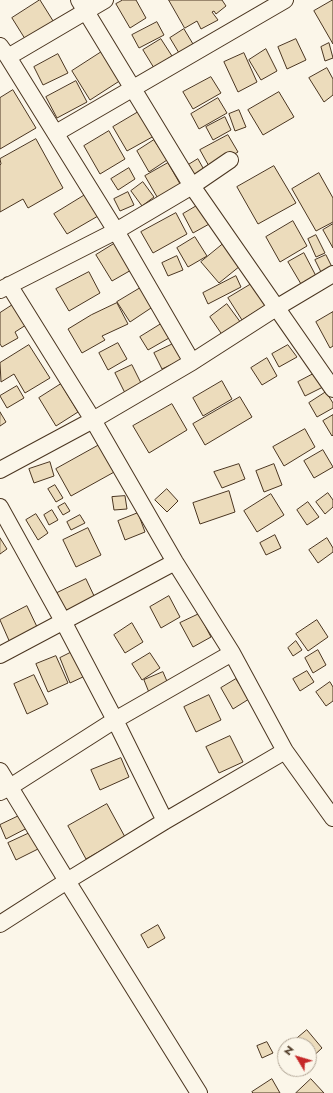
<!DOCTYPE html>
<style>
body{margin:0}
#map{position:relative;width:333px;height:1093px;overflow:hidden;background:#fbf6e9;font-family:Jost,sans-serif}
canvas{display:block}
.north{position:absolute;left:277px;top:1037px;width:40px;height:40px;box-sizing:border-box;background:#fbf6e9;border:1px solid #b4a999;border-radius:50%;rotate:308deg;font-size:11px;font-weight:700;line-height:16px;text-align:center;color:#4a3520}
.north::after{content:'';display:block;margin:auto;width:14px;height:18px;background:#c62828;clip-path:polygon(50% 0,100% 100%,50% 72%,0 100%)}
</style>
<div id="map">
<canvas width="333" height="1093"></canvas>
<div class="north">N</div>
</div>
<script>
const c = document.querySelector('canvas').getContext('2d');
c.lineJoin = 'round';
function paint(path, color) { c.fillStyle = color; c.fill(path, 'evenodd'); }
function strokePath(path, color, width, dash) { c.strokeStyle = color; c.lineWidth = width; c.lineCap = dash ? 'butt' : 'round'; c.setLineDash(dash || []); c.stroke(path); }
const building = new Path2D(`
 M40 0 55 24 27 42 12 18Z
 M123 0H136L146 18 130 28 116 4Z
 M169 0H222L226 6 216 14 214 11 212 12 218 20 201 29 197 21 185 28Z
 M333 0V44L314 11Z
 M157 22 164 35 139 48 132 35Z
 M184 29 193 44 179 53 170 38Z
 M161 39 172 56 154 68 143 50Z
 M296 39 306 60 287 69 278 47Z
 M329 43 333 58 325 61 321 47Z
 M266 49 277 71 261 80 249 60Z
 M103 51 121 80 90 100 72 71Z
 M244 53 257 82 238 92 224 62Z
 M58 54 68 73 43 85 34 67Z
 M327 68 333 79V95L324 102 309 78Z
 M211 77 221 93 193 109 183 92Z
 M76 81 87 102 57 118 46 97Z
 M13 90 36 128 0 149V98Z
 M279 92 294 117 263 135 248 110Z
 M218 98 227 113 199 129 191 114Z
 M239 110 246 127 235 131 229 114Z
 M140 111 154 136 127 151 113 127Z
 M225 117 231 130 213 140 206 127Z
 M109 131 125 159 100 174 84 146Z
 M228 135 238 152 210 168 200 150Z
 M36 139 63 188 28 208 23 199 0 212V165L1 164 0 159Z
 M154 140 167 160 149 172 137 151Z
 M198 159 207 175 194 182 185 167Z
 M168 163 183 189 160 202 145 176Z
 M274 166 296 203 258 224 237 187Z
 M129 168 135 179 118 190 111 179Z
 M319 173 333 198V222L316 231 292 189Z
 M143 182 154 197 142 206 131 191Z
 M128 192 134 205 120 211 114 199Z
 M85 195 98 216 67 234 54 214Z
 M200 204 211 223 193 233 183 214Z
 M176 213 187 234 153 253 141 232Z
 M293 221 307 246 280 262 266 237Z
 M333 224V248L323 230Z
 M316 235 325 253 316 257 308 239Z
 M195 237 207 256 188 267 177 248Z
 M117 242 133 269 112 281 96 255Z
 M223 244 240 266 219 283 201 262Z
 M304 253 316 276 301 284 288 262Z
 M326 255 333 269 322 274 315 260Z
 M177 256 183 270 168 276 162 263Z
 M89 272 100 293 69 311 56 289Z
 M236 276 241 287 208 304 203 293Z
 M253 283 266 305 242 320 228 298Z
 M142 287 154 306 130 322 117 302Z
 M117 303 128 324 102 336 105 340 82 353 68 329 91 315Z
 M14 304 26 325 15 332 18 338 2 347 0 344V313Z
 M227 304 241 323 223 336 210 317Z
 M333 312V346L330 348 316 322Z
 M161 324 169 338 148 350 140 337Z
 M118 343 127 359 108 370 99 353Z
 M175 343 183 359 162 369 154 353Z
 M29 345 50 378 25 393 14 374 1 382 0 363Z
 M288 345 297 357 279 367 272 354Z
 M267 358 277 376 262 385 251 368Z
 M132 365 144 389 127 397 115 373Z
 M317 372 325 386 305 396 298 382Z
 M222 381 232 399 203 416 193 398Z
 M61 384 78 412 56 426 39 398Z
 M17 386 24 398 7 408 0 396Z
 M326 392 333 403V408L317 417 309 403Z
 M240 397 252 417 205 445 193 424Z
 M172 404 187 430 149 453 133 426Z
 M0 412 6 422 0 426Z
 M333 415V435L332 436 323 421Z
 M305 429 315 447 284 466 273 447Z
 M101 444 116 471 71 496 56 469Z
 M323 450 333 467 314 478 304 461Z
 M50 462 54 476 34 483 29 469Z
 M239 464 245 479 222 488 214 472Z
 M274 464 282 485 264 492 256 471Z
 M55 485 63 498 56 502 48 489Z
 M167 489 178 501 167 512 155 500Z
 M229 491 235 512 200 524 193 503Z
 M328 493 333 500V507L325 514 316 502Z
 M271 494 284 515 257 532 244 511Z
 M125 496 127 509 114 510 112 497Z
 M308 502 319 517 307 525 297 510Z
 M65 503 70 511 63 515 58 507Z
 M52 510 58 520 49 525 44 515Z
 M138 513 145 532 125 540 118 521Z
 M36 514 48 533 38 540 26 520Z
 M80 515 85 523 71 530 67 522Z
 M88 528 101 555 76 567 63 540Z
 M275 535 281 548 266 555 260 543Z
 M0 538 7 549 0 554Z
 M327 538 333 548V552L318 563 309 550Z
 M86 579 96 600 67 614 57 593Z
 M169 596 180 617 161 628 150 607Z
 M27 606 39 631 11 645 0 620Z
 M199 614 211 637 193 647 180 623Z
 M317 620 328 637 308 651 296 634Z
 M132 623 143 642 125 653 114 635Z
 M296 641 302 650 293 656 288 648Z
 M318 650 326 665 313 673 305 658Z
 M74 651 85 676 70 683 60 658Z
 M150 653 160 668 142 680 132 664Z
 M56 656 68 683 48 692 36 664Z
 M307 671 314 682 300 691 293 679Z
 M163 672 169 686 150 695 144 680Z
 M34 675 48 704 27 714 14 684Z
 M236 679 249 699 233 709 221 688Z
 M330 682 333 687V701L326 706 316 692Z
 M209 695 221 720 196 732 184 707Z
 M230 736 243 762 219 773 206 747Z
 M121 758 129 777 100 790 91 770Z
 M107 804 125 837 86 859 68 826Z
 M25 813 31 826 6 839 0 825Z
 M34 831 42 847 16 860 8 843Z
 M158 925 165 938 148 948 141 935Z
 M307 1030 322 1048 309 1060V1045H289Z
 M267 1042 273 1053 262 1058 257 1046Z
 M272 1079 280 1093H253L252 1092Z
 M311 1079 324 1093H296Z`);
paint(building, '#ecdcbc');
strokePath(building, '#4a3520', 1);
const street = new Path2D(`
 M79 0 192 186 333 389
 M0 46 8 57 116 231 192 362
 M8 57 105 0
 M56 133 285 0
 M9 285 93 420 175 562 232 653 285 751 333 818
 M0 290 116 231 192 186 230 160
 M0 470 93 420 192 362 276 308 333 274
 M0 507 63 621 115 720 165 821
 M0 655 175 562
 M0 771 67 881 199 1093
 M0 792 10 787 115 720 232 653
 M0 924 67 881 165 821 285 751`);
strokePath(street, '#4a3520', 18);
strokePath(street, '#fbf6e9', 16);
</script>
